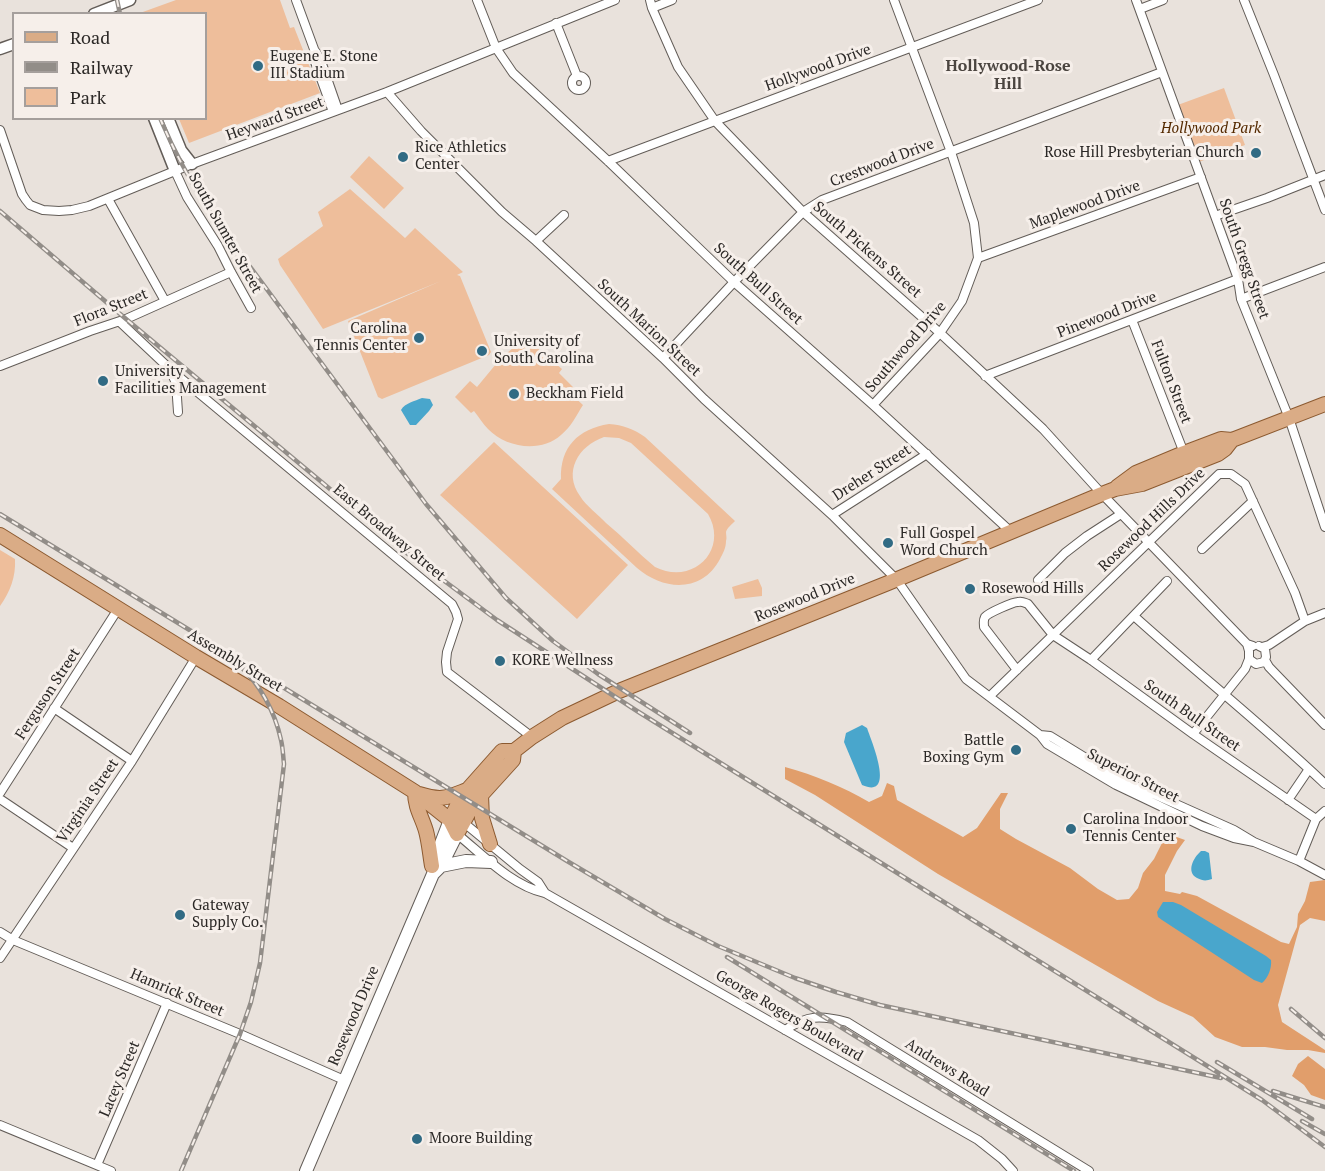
<!DOCTYPE html>
<style>
body{margin:0}
#map{position:relative;width:1325px;height:1171px;overflow:hidden;background:#e9e2dc;font-family:"PT Serif",serif}
canvas{display:block}
.legend{position:absolute;left:12px;top:12px;width:195px;height:108px;box-sizing:border-box;background:#f6efea;border:2px solid #a59f9c;margin:0;padding:8px 10px;list-style:none;font-size:18px;color:#2b2826}
.legend li{display:flex;align-items:center;gap:12px;height:30px}
.legend b{width:30px;border:2px solid #a59f9c}
</style>
<div id="map">
<canvas width="1325" height="1171"></canvas>
<ul class="legend">
<li><b style="height:8px;background:#daac86"></b>Road</li>
<li><b style="height:8px;background:#928d88"></b>Railway</li>
<li><b style="height:16px;background:#eebe9b"></b>Park</li>
</ul>
</div>
<script>
const c = document.querySelector('canvas').getContext('2d');
c.lineJoin = 'round';
function paint(path, color) { c.fillStyle = color; c.fill(path, 'evenodd'); }
function strokePath(path, color, width, dash) { c.strokeStyle = color; c.lineWidth = width; c.lineCap = dash ? 'butt' : 'round'; c.setLineDash(dash || []); c.stroke(path); }
function label(font, color, halo, rows, align = 'center') {
  c.font = font + ' "PT Serif",serif'; c.lineWidth = 6; c.setLineDash([]); c.textBaseline = 'middle'; c.strokeStyle = halo; c.fillStyle = color; for (const [text, x, y, turn = 0] of rows) {
    c.save(); c.translate(x, y); c.rotate((+turn || 0) * Math.PI / 180); c.textAlign = isNaN(turn) ? turn : align; if (halo) c.strokeText(text, 0, 0); c.fillText(text, 0, 0); c.restore();
  }
}
paint(new Path2D(`
 M176 0H280L290 28 294 27 320 93 189 143 179 119 206 118V14L140 13Z
 M1224 88 1245 145 1196 163 1175 106Z
 M369 156 404 188 384 209 350 177Z
 M350 189 405 238 415 228 463 272 457 275 460 276 491 352 489 355 382 399 378 397 348 321 441 281 323 329 280 265 278 259 323 226 318 212Z
 M536 347 562 369 559 373 573 387 569 392 583 405C576 416 571 427 561 435 541 453 506 448 488 429 483 424 479 417 474 411L471 413 455 397 470 381 477 387 501 358 513 348Z
 M609 424C623 425 634 429 645 437L735 521C732 524 727 528 726 532 726 535 727 538 726 541 726 548 723 553 720 559 702 593 664 591 637 568L552 489 561 479C560 447 578 429 609 424ZM604 437 619 438 631 443 708 514C729 550 693 586 655 567 638 553 623 537 606 523 598 514 586 506 580 496 563 472 578 446 604 437Z
 M494 442 628 565 577 619 440 495Z
 M0 550 15 559C16 577 10 592 0 606Z
 M758 579 762 588V596L735 599 732 587Z`), '#eebe9b');
paint(new Path2D(`
 M785 767C815 775 843 787 869 802L882 796 887 783 894 786 897 800 963 837 977 828 1001 793H1008L1000 809V829L1016 839 1070 868 1098 889 1117 900 1129 899 1138 888 1143 873 1154 859 1162 843 1171 835 1185 840 1177 851 1165 875V891L1180 894 1182 892 1197 896 1281 942 1289 944 1297 927 1298 914 1305 901 1310 882 1325 880V921L1310 918 1300 925 1278 1005 1282 1022 1325 1050V1053L1308 1050H1287L1265 1047H1242L1215 1037 1193 1017 1158 1001 938 874 815 795 785 779Z
 M1308 1056 1325 1069V1100L1311 1095 1304 1085 1292 1076 1298 1064Z`), '#e19e6b');
paint(new Path2D(`
 M422 398 430 399 433 405 429 411 416 425H410L401 410C405 403 415 401 422 398Z
 M862 725 867 728C871 740 897 800 862 785L844 742 846 733Z
 M1201 851H1205L1209 853 1212 879C1206 881 1203 881 1197 878 1186 872 1193 858 1201 851Z
 M1163 902H1173L1181 905 1266 956 1271 960C1272 968 1268 978 1262 983L1254 980 1162 920 1158 917 1157 912Z`), '#49a6cc');
const minor = new Path2D(`
 M296 0 314 49 315 62 333 112
 M477 0 496 48 513 73 608 161 734 282 873 405 1010 531
 M650 0 652 8 678 67 715 121 803 212 940 333 1043 429 1102 494 1247 644 1253 646
 M1136 0 1238 279 1241 299 1289 418 1325 527
 M1244 0 1274 75 1325 210
 M652 8 672 0
 M1140 9 1163 0
 M556 23 577 76
 M316 52 321 61 338 110
 M572 83a7 7 0 1 1 14 0a7 7 0 1 1-14 0Z
 M387 92 421 131 502 212 536 241 663 358 704 399 832 515 897 580 966 679 1040 735 1047 744 1116 785 1202 826 1234 838 1254 842 1234 830 1120 779 1050 736 1040 735
 M0 130 22 194 26 200 30 205 43 210 59 211 72 210 89 206 192 164 387 92 615 0
 M608 161 1038 0
 M175 171 187 197 218 246 231 272 251 308
 M108 199 165 301
 M1215 216 1267 198 1325 175
 M536 241 564 215
 M978 258 1201 177
 M1241 299 1325 267
 M1132 320 1184 453
 M120 322 171 370 452 604 456 612 458 619 447 652 446 662 447 672 532 737
 M663 358 734 282 803 212 822 200 1162 72
 M0 366 90 331 126 319 231 272
 M171 372 176 383 178 412
 M985 376 1238 279
 M873 405 940 333 962 301 978 258 974 223 951 152 894 0
 M832 515 927 454
 M1202 549 1253 501
 M1038 580 1065 553 1087 536 1121 514
 M1134 616C1197 673 1263 725 1325 784
 M1247 644 1249 651V659L1256 664 1264 662 1266 657 1265 649 1259 646
 M1262 647 1269 645 1305 621 1325 613
 M1091 660 1167 581
 M1265 660 1269 667 1325 725
 M1017 670 984 627C984 622 983 621 985 617 988 613 1013 602 1018 602 1022 601 1023 602 1028 604L1053 635 1091 660 1193 734 1316 819
 M990 696 1219 474H1231L1245 484 1295 593 1305 621
 M54 708 132 761
 M1193 734 1245 669 1249 659
 M0 793 118 609
 M0 799 73 848
 M1288 800 1309 769
 M463 822 520 869 538 882 545 893
 M457 834C483 855 512 886 545 893L978 1140 1002 1159 1013 1171
 M1254 842 1299 861 1316 819 1325 811
 M1299 861 1325 875
 M0 932 13 940 240 1034 344 1080
 M0 958 132 761 196 657
 M785 1030C808 1015 820 1015 847 1022L1089 1171
 M0 1125 111 1171
 M97 1165 167 1003`);
const tertiary = new Path2D(`
 M94 14 130 0
 M0 49 14 44
 M154 118 175 171
 M168 118 181 150 192 164`);
const secondary = new Path2D(`
 M441 866 466 861 491 862
 M432 867 450 820
 M306 1171 433 874 441 866 457 834`);
const primary = new Path2D(`
 M1117 487 1136 473 1184 453 1221 439 1232 440 1325 404
 M0 535 196 657 279 706 415 792 450 820 457 834
 M415 792C415 808 422 817 426 831 429 842 430 854 432 866
 M419 794C442 801 446 798 467 790
 M481 795 482 818 490 844
 M450 820 462 796 502 751H514L532 737 562 718 619 691 888 583 1102 494 1115 489 1142 484 1218 454 1225 449 1232 440
 M457 834 474 803 513 760 514 751`);
strokePath(minor, '#635d58', 10);
strokePath(tertiary, '#635d58', 13);
strokePath(secondary, '#635d58', 14);
strokePath(primary, '#8c5a30', 16);
strokePath(minor, '#fff', 8);
strokePath(tertiary, '#fff', 10);
strokePath(secondary, '#fff', 12);
strokePath(primary, '#daac86', 14);
const rail = new Path2D(`
 M117 0 120 14
 M160 118C175 154 193 186 214 218L426 504 506 598 553 641 598 674 690 733
 M0 211 126 319 408 554 497 620 637 711 1262 1100 1325 1147
 M0 514 567 861 665 919 718 946 795 978 836 992 880 1005 1221 1078
 M727 957 1074 1171
 M1291 1009 1325 1038
 M1217 1062 1312 1119
 M1273 1091 1325 1107
 M1302 1121 1325 1134
 M181 1171 240 1034 251 1002 260 963 284 764C283 756 283 748 281 740 275 712 260 684 239 665`);
strokePath(rail, '#928d88', 4.5);
strokePath(rail, '#f6efea', 2, [7]);
for (const [x, y, r, color] of [
 [258,66,6,"#316b84"],
 [1256,153,6,"#316b84"],
 [403,157,6,"#316b84"],
 [419,338,6,"#316b84"],
 [482,351,6,"#316b84"],
 [103,381,6,"#316b84"],
 [514,394,6,"#316b84"],
 [888,543,6,"#316b84"],
 [970,589,6,"#316b84"],
 [500,661,6,"#316b84"],
 [1016,750,6,"#316b84"],
 [1071,829,6,"#316b84"],
 [180,915,6,"#316b84"],
 [417,1139,6,"#316b84"]
]) { const dot = new Path2D(); dot.arc(x, y, r, 0, 2 * Math.PI); c.fillStyle = color; c.fill(dot); strokePath(dot, '#f6efea', 2); }
label('15px', '#2b2826', '#f6efea', [
 ["Eugene E. Stone",270,57],
 ["III Stadium",270,74],
 ["Rice Athletics",415,148],
 ["Center",415,165],
 ["Rose Hill Presbyterian Church",1244,153,"right"],
 ["Carolina",407,329,"right"],
 ["Tennis Center",407,346,"right"],
 ["University of",494,342],
 ["South Carolina",494,359],
 ["University",115,372],
 ["Facilities Management",115,389],
 ["Beckham Field",526,394],
 ["Full Gospel",900,534],
 ["Word Church",900,551],
 ["Rosewood Hills",982,589],
 ["KORE Wellness",512,661],
 ["Battle",1004,741,"right"],
 ["Boxing Gym",1004,758,"right"],
 ["Carolina Indoor",1083,820],
 ["Tennis Center",1083,837],
 ["Gateway",192,906],
 ["Supply Co.",192,923],
 ["Moore Building",429,1139]
], 'left');
label('15px', '#2b2826', '#f6efea', [
 ["Hollywood Drive",818,68,-20],
 ["Heyward Street",275,119,-20],
 ["Crestwood Drive",882,163,-21],
 ["Maplewood Drive",1085,205,-20],
 ["South Sumter Street",225,233,61],
 ["South Pickens Street",867,250,41],
 ["South Gregg Street",1244,259,71],
 ["South Bull Street",758,284,42],
 ["Flora Street",111,308,-22],
 ["Pinewood Drive",1107,315,-21],
 ["South Marion Street",649,328,43],
 ["Southwood Drive",906,347,-49],
 ["Fulton Street",1171,382,69],
 ["Dreher Street",872,473,-33],
 ["Rosewood Hills Drive",1152,520,-44],
 ["East Broadway Street",389,533,40],
 ["Rosewood Drive",805,598,-22],
 ["Assembly Street",235,661,31],
 ["Ferguson Street",48,694,-57],
 ["South Bull Street",1192,716,35],
 ["Superior Street",1133,776,27],
 ["Virginia Street",88,801,-56],
 ["Hamrick Street",177,993,23],
 ["Rosewood Drive",354,1016,-67],
 ["George Rogers Boulevard",789,1016,30],
 ["Andrews Road",947,1068,32],
 ["Lacey Street",120,1079,-67]
]);
label('italic 15px', '#552a00', '#f6efea', [
 ["Hollywood Park",1211,129]
]);
label('bold 16px', '#4b4540', '#f6efea', [
 ["Hollywood-Rose",1008,66],
 ["Hill",1008,84]
]);
</script>
